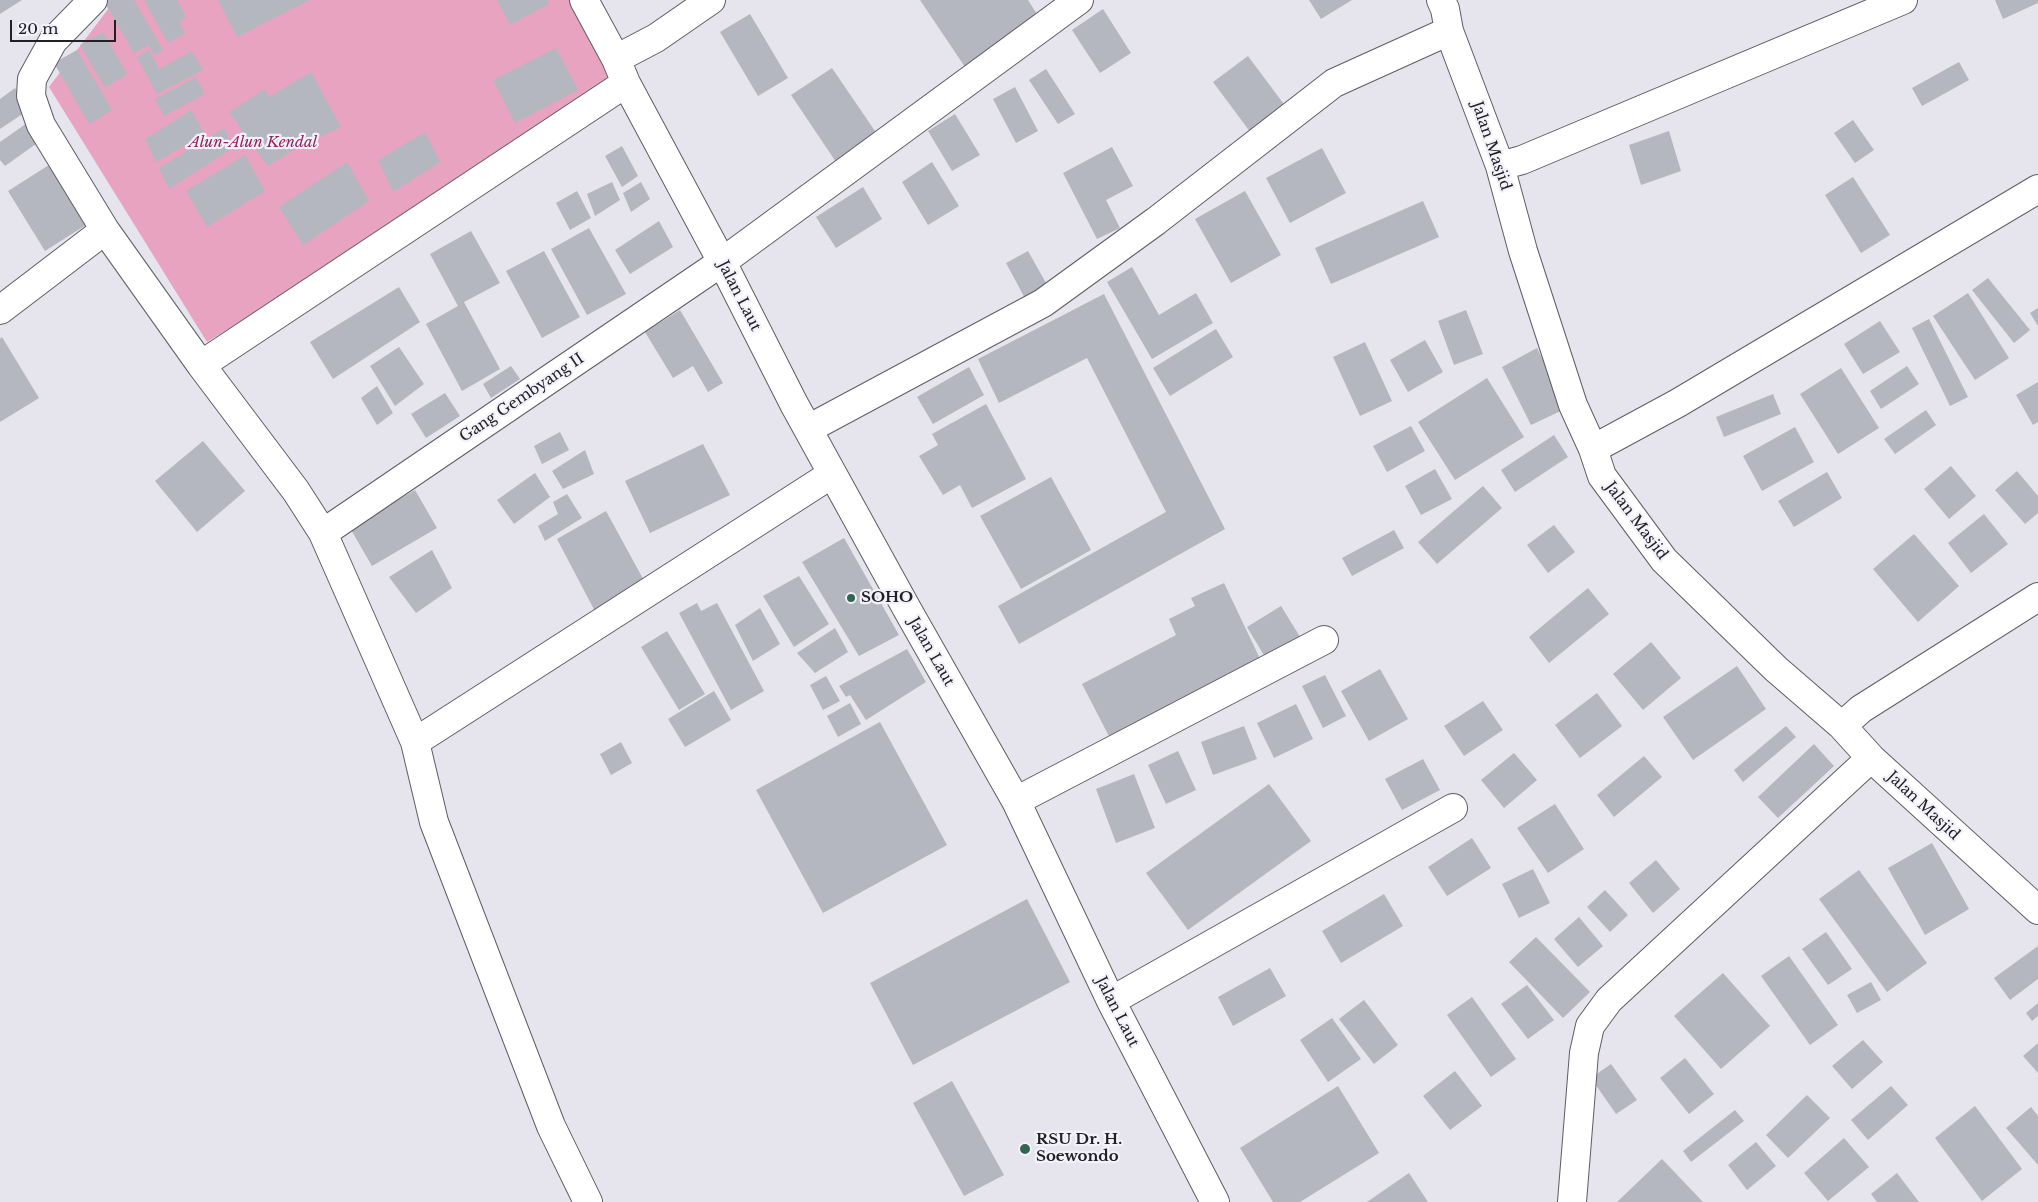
<!DOCTYPE html>
<style>
body{margin:0}
#map{position:relative;width:2038px;height:1202px;overflow:hidden;background:#e6e4ec;font-family:"Libre Baskerville",serif}
canvas{display:block}
.scale{position:absolute;left:10px;top:20px;width:106px;height:22px;box-sizing:border-box;border:2px solid #212023;border-top:0;padding-left:6px;font-size:15px;line-height:18px;white-space:nowrap;color:#212023;-webkit-text-stroke:4px #f3f1fa;paint-order:stroke}
</style>
<div id="map">
<canvas width="2038" height="1202"></canvas>
<div class="scale">20 m</div>
</div>
<script>
const c = document.querySelector('canvas').getContext('2d');
c.lineJoin = 'round';
function paint(path, color) { c.fillStyle = color; c.fill(path, 'evenodd'); }
function strokePath(path, color, width, dash) { c.strokeStyle = color; c.lineWidth = width; c.lineCap = dash ? 'butt' : 'round'; c.setLineDash(dash || []); c.stroke(path); }
function label(font, color, halo, rows, align = 'center') {
  c.font = font + ' "Libre Baskerville",serif'; c.lineWidth = 4.5; c.setLineDash([]); c.textBaseline = 'middle'; c.strokeStyle = halo; c.fillStyle = color; for (const [text, x, y, turn = 0] of rows) {
    c.save(); c.translate(x, y); c.rotate((+turn || 0) * Math.PI / 180); c.textAlign = isNaN(turn) ? turn : align; if (halo) c.strokeText(text, 0, 0); c.fillText(text, 0, 0); c.restore();
  }
}
paint(new Path2D(`
 M115 0H598L626 83 207 342 49 87Z`), '#e8a3c1');
paint(new Path2D(`
 M0 0H22L0 14Z
 M103 0H134L163 50 154 55 149 45 134 53Z
 M144 0H177L186 17 179 22 185 33 168 43Z
 M218 0H310L237 37Z
 M497 0H547L549 4 510 25Z
 M920 0H1028L1040 19 969 73Z
 M1309 0H1352L1321 19Z
 M1995 0H2038V3L2003 19Z
 M1103 9 1131 53 1100 73 1072 30Z
 M750 14 788 78 758 96 720 32Z
 M103 32 127 74 105 88 80 45Z
 M556 48 578 90 515 123 493 80Z
 M77 50 112 110 89 124 54 63Z
 M149 50 159 69 192 51 203 70 157 94 137 57Z
 M1248 56 1286 107 1251 133 1213 82Z
 M1959 62 1969 80 1922 106 1912 88Z
 M832 68 877 134 836 162 791 95Z
 M1046 69 1075 114 1058 124 1029 80Z
 M311 72 341 127 300 146 268 166 229 112 265 89 269 97Z
 M196 77 205 94 164 116 155 99Z
 M1015 87 1038 131 1016 143 993 99Z
 M15 88 30 109 0 129V99Z
 M191 110 205 134 156 162 145 139Z
 M955 114 980 155 952 171 928 131Z
 M1853 120 1874 150 1855 163 1834 133Z
 M30 121 43 139 5 166 0 160V142Z
 M224 128 234 147 169 189 159 168Z
 M1669 131 1681 171 1641 185 1629 145Z
 M425 132 440 162 393 192 378 160Z
 M622 146 638 176 622 187 605 156Z
 M1112 147 1133 186 1106 200 1120 228 1097 239 1063 173Z
 M1322 148 1346 193 1290 223 1266 178Z
 M245 155 265 191 207 227 186 191Z
 M347 162 369 201 303 245 279 207Z
 M932 162 959 206 928 225 902 182Z
 M49 165 86 225 45 251 8 191Z
 M1853 177 1890 235 1861 253 1825 195Z
 M612 182 620 200 595 216 587 194Z
 M641 182 650 199 631 212 623 193Z
 M863 187 882 219 836 248 816 217Z
 M577 191 591 218 570 230 556 203Z
 M1245 191 1281 255 1231 283 1195 219Z
 M1423 201 1439 237 1331 284 1315 248Z
 M659 221 673 247 630 274 615 250Z
 M589 228 626 294 587 315 551 249Z
 M471 231 500 283 464 302 500 369 462 391 426 324 458 306 430 254Z
 M544 251 580 317 542 338 506 271Z
 M1028 251 1050 290 1027 302 1006 263Z
 M1132 267 1159 315 1196 293 1213 323 1152 359 1107 282Z
 M1988 278 2030 330 2014 343 1972 290Z
 M399 287 420 322 333 379 310 342Z
 M1968 293 2009 358 1975 380 1933 316Z
 M1104 294 1225 529 1019 644 998 606 1166 512 1087 358 999 403 978 359Z
 M2038 308V326L2030 313Z
 M680 310 723 383 708 392 693 366 673 378 645 332Z
 M1466 310 1483 354 1454 365 1438 321Z
 M1929 319 1968 397 1950 406 1912 328Z
 M1880 321 1900 352 1863 374 1844 344Z
 M1216 329 1233 357 1170 396 1153 368Z
 M2 337 39 398 0 422V339Z
 M1425 340 1443 372 1408 392 1390 360Z
 M1365 342 1392 401 1360 416 1333 357Z
 M399 347 424 384 395 406 370 366Z
 M1537 348 1567 408 1531 425 1502 367Z
 M511 366 520 379 491 398 483 384Z
 M1907 366 1919 384 1881 409 1870 391Z
 M969 367 984 395 933 424 917 397Z
 M1841 368 1879 428 1838 454 1800 394Z
 M1487 378 1524 437 1455 480 1418 422Z
 M2038 382V422L2033 425 2016 395Z
 M377 386 393 413 377 425 361 398Z
 M445 393 460 416 426 438 411 414Z
 M1773 394 1781 414 1724 437 1716 417Z
 M986 404 1026 479 972 508 960 485 943 495 919 456 938 445 932 434Z
 M1926 410 1936 425 1895 454 1884 439Z
 M1411 426 1425 451 1387 472 1373 446Z
 M1795 427 1814 462 1762 491 1743 456Z
 M560 432 569 450 542 464 534 446Z
 M1554 435 1568 457 1515 492 1501 470Z
 M203 441 245 491 197 532 155 481Z
 M703 444 730 495 650 533 625 481Z
 M585 450 594 474 563 489 552 471Z
 M1951 466 1976 496 1949 519 1924 489Z
 M1435 469 1452 499 1421 515 1405 486Z
 M2017 471 2038 496V513L2025 524 1995 490Z
 M1827 472 1842 498 1794 527 1778 501Z
 M535 473 550 497 514 524 497 500Z
 M1051 477 1091 550 1021 589 980 516Z
 M1483 486 1502 508 1437 564 1418 542Z
 M415 490 437 528 372 566 350 528Z
 M567 494 582 518 545 541 538 526 558 514 553 502Z
 M606 511 647 586 598 617 557 539Z
 M1984 514 2008 544 1971 573 1948 543Z
 M1554 525 1575 552 1548 573 1527 545Z
 M1394 530 1404 548 1352 576 1342 558Z
 M1914 534 1959 586 1918 622 1873 569Z
 M844 538 899 635 859 656 802 562Z
 M432 550 452 588 416 613 389 577Z
 M799 576 829 624 794 647 763 596Z
 M1224 583 1263 665 1113 744 1082 684 1176 635 1169 619 1195 606 1191 598Z
 M1588 588 1609 614 1549 663 1529 637Z
 M697 603 701 611 717 603 764 691 731 710 679 613Z
 M1281 606 1302 640 1268 662 1247 627Z
 M760 608 780 644 753 661 735 625Z
 M835 628 848 652 815 673 797 653Z
 M667 631 705 694 679 710 641 647Z
 M1651 642 1681 678 1643 710 1613 674Z
 M907 649 926 682 866 720 850 695 846 697 839 686Z
 M1737 666 1766 709 1693 760 1663 717Z
 M1380 669 1408 719 1369 741 1341 691Z
 M1325 675 1346 716 1323 728 1302 686Z
 M826 676 840 701 823 710 810 685Z
 M714 691 731 720 685 747 668 719Z
 M1597 693 1622 726 1580 758 1555 725Z
 M1483 701 1503 730 1464 756 1444 726Z
 M850 703 861 724 838 737 827 716Z
 M1296 704 1313 739 1274 758 1257 723Z
 M880 722 947 845 823 913 756 790Z
 M1244 726 1257 759 1213 775 1201 742Z
 M1786 726 1796 737 1743 782 1734 770Z
 M621 742 632 763 611 775 600 754Z
 M1814 744 1834 766 1778 818 1758 797Z
 M1178 751 1196 790 1166 804 1148 765Z
 M1514 753 1537 780 1504 808 1481 780Z
 M1644 756 1662 777 1614 817 1597 795Z
 M1423 759 1440 790 1402 810 1385 779Z
 M1134 774 1155 828 1116 843 1096 789Z
 M1269 784 1311 841 1188 930 1146 873Z
 M1555 804 1584 849 1548 873 1517 828Z
 M1472 838 1491 868 1447 896 1428 867Z
 M1932 843 1969 909 1925 935 1888 868Z
 M1656 860 1680 889 1653 913 1629 883Z
 M1533 869 1550 903 1519 918 1502 884Z
 M1859 870 1927 963 1887 992 1819 899Z
 M1605 890 1628 915 1610 932 1587 907Z
 M1384 894 1403 926 1341 963 1322 931Z
 M1027 899 1070 982 913 1065 870 983Z
 M1579 917 1603 946 1578 967 1554 939Z
 M1826 932 1852 969 1828 985 1802 949Z
 M1536 937 1590 992 1563 1018 1509 962Z
 M2038 946V979L2010 1000 1994 978Z
 M1789 956 1838 1025 1810 1045 1761 976Z
 M1270 968 1286 996 1233 1026 1218 997Z
 M1723 973 1770 1026 1721 1069 1674 1016Z
 M1871 982 1881 1000 1857 1013 1847 995Z
 M1527 985 1554 1020 1528 1039 1501 1004Z
 M1472 997 1516 1059 1491 1077 1447 1015Z
 M1364 1000 1398 1045 1374 1064 1339 1019Z
 M2038 1003V1016L2032 1021 2026 1013Z
 M1332 1018 1361 1059 1328 1082 1300 1040Z
 M1863 1040 1883 1062 1852 1089 1832 1066Z
 M2038 1043V1073L2023 1056Z
 M1685 1058 1714 1094 1689 1114 1660 1078Z
 M1611 1064 1637 1100 1616 1114 1591 1078Z
 M1455 1071 1482 1106 1450 1130 1423 1096Z
 M952 1081 1004 1175 964 1196 913 1103Z
 M1338 1086 1379 1153 1300 1202H1273L1240 1148Z
 M1891 1086 1908 1105 1868 1140 1851 1120Z
 M1807 1095 1830 1118 1788 1158 1766 1135Z
 M1975 1106 2022 1169 1982 1201 1935 1138Z
 M2031 1107 2038 1116V1165L2006 1128Z
 M1735 1110 1744 1121 1691 1162 1683 1151Z
 M1844 1138 1869 1167 1828 1201 1804 1173Z
 M1756 1142 1776 1166 1747 1190 1728 1165Z
 M1662 1159 1703 1202H1617Z
 M1409 1173 1428 1202H1367Z
 M1897 1173 1919 1202H1877L1871 1194Z`), '#b4b7bf');
const minor = new Path2D(`
 M93 0 53 41 32 79 31 96 41 125 105 230 201 365 296 491 323 533 415 742 434 822 551 1126 588 1202
 M584 0 616 59 626 83 722 262 794 404 907 609 1016 801 1111 1001 1215 1202
 M1441 0 1445 9 1449 31 1500 166 1523 251 1573 405 1593 449 1602 476 1664 560 1776 669 1842 726 1871 758 2038 910
 M616 59 656 38 711 0
 M1500 166 1522 160 1903 0
 M0 310 105 230
 M201 365 626 83
 M808 429 1043 303 1156 221 1334 83 1449 31
 M1593 449 1678 403 2038 189
 M323 533 722 262 1079 0
 M1842 726 1861 709 2038 597
 M415 742 832 474
 M1016 801 1324 640
 M1111 1001 1453 808
 M1572 1202 1584 1053 1590 1026 1609 1000 1871 758`);
strokePath(minor, '#5e5d64', 30);
strokePath(minor, '#fff', 28);
for (const [x, y, r, color] of [
 [851,598,5,"#31674e"],
 [1025,1149,6,"#31674e"]
]) { const dot = new Path2D(); dot.arc(x, y, r, 0, 2 * Math.PI); c.fillStyle = color; c.fill(dot); strokePath(dot, '#f3f1fa', 2); }
label('italic 15px', '#92215f', '#f3f1fa', [
 ["Alun-Alun Kendal",253,143]
]);
label('15px', '#212023', '#f3f1fa', [
 ["Jalan Masjid",1491,146,71],
 ["Jalan Laut",739,296,63],
 ["Gang Gembyang II",522,398,-34],
 ["Jalan Masjid",1636,521,53],
 ["Jalan Laut",931,652,60],
 ["Jalan Masjid",1923,806,43],
 ["Jalan Laut",1117,1012,63]
]);
label('bold 15px', '#212023', '#f3f1fa', [
 ["SOHO",861,598],
 ["RSU Dr. H.",1036,1140],
 ["Soewondo",1036,1157]
], 'left');
</script>
